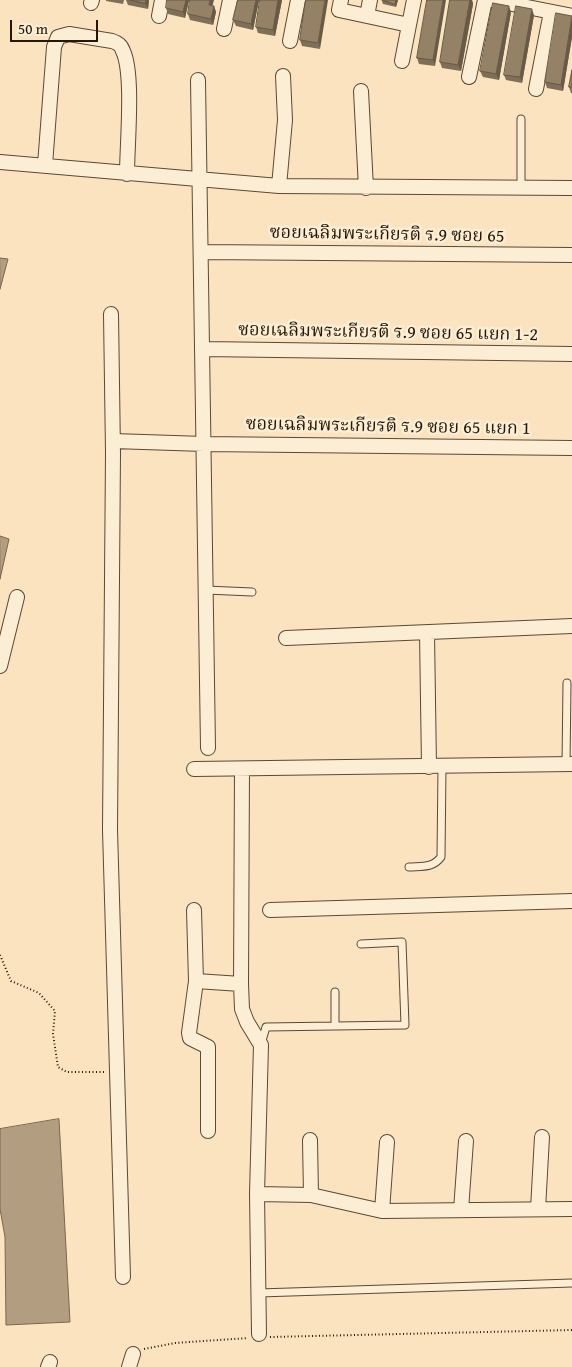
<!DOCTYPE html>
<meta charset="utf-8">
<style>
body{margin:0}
#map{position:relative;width:572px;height:1367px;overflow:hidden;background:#fbe3bf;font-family:"Gentium Book Plus",serif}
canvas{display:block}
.scale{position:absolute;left:10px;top:20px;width:88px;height:22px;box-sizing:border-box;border:2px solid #251605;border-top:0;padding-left:6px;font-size:15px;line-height:18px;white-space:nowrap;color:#251605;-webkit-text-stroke:4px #fcedd5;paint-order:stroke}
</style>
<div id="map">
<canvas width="572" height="1367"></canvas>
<div class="scale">50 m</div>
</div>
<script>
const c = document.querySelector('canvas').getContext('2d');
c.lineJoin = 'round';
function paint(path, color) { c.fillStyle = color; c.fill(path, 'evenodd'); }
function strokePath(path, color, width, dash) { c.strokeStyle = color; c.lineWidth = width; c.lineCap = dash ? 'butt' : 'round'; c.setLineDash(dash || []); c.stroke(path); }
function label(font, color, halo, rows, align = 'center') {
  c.font = font + ' "Gentium Book Plus","Noto Serif Thai",serif'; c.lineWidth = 5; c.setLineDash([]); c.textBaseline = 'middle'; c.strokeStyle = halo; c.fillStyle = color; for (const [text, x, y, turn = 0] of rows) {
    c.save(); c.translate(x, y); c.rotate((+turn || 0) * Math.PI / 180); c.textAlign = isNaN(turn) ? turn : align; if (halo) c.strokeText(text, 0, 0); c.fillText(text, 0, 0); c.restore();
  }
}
const water = new Path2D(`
 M0 258 8 259 0 289Z
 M0 536 9 539 0 579Z
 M59 1119 70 1322 6 1325 5 1237 0 1209V1129Z`);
paint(water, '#b29d80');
strokePath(water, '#7a674f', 1);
const lane = new Path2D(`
 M521 119V189
 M206 590 252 592
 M566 765 567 683
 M409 867C422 866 433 868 441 857L442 767
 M335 992V1026
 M261 1044 266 1027 405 1025 402 942 361 944
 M259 1293 572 1283`);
const street = new Path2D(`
 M341 0 339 10 367 16
 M370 0 367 16 409 25 414 0
 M492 0 572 16
 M91 3 92 0
 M159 16 162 0
 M224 29 230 0
 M290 41 298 0
 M402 61 409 25
 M469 77 485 0
 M198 80 208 748
 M536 89 551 12
 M361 91 366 188
 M0 162 279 186 572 188
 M45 165 54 47 58 37 69 34 112 41C118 43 121 45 123 51 134 74 127 145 127 174
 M279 186 285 120 283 76
 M201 252 572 255
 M111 314 113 453 110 830 123 1277
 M203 349 572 354
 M113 441 204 444 572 448
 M427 633 429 767
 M286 638 572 626
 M0 666 17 597
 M194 769 572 764
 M242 769 241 984 242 1009 247 1022 261 1045 257 1194 259 1334
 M194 910 196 981 189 1033 190 1038 208 1047V1131
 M270 910 572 901
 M196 981 241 984
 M310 1140 311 1195
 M257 1194 311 1195 382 1211 572 1209
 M538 1209 542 1137
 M461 1210 466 1141
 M382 1211 387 1142
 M48 1367 50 1362
 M129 1367 133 1354`);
strokePath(lane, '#5a4934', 9);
strokePath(street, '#5a4934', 16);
strokePath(new Path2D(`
 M0 955 11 981 39 993 55 1011 53 1034 58 1067 67 1072H104
 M270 1337 572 1330
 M144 1349 175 1343 248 1338`), '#251605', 2, [1, 2.5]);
strokePath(lane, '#fcedd5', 7);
strokePath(street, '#fcedd5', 14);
paint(new Path2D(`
 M106 0H124L123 4 106 1Z
 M126 0H149L148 9 128 5Z
 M189 0 185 18 168 14 166 8Z
 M259 0 253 30 236 26 233 20Z
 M282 0 275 36 258 33 256 27Z
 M306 0 320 49 302 46 300 40Z
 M398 0 396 7 383 4 382 1Z
 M427 0 435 66 419 64 417 58Z
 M450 0H472L473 4 461 71 442 68 440 62Z
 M212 6H214L216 12 213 25 190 20 188 14Z
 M511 12 499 80 483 77 480 71Z
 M534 15 522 83 506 80 504 75Z
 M572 16V37L563 91 547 88 545 82Z
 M572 70V93H571L569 87Z`), '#7f6f58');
paint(new Path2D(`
 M146 0H149L148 9 145 3Z
 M186 0H189L185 18 183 12Z
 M210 0H214L211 11 209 5Z
 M256 0H259L253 30 251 24Z
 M278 0H282L275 36 273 30Z
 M325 0H328L320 49 318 43Z
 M396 0H398L396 7 395 4Z
 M443 0H446L435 66 433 60Z
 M470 0H472L473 4 461 71 458 65Z
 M214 6 216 12 213 25 211 19Z
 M509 6 511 12 499 80 496 74Z
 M532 9 534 15 522 83 520 77Z
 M572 17V37L563 91 561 85Z`), '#685a47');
const building = new Path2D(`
 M130 0H146L145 3Z
 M167 0H186L183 12 166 8Z
 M190 0H210L209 5 214 6 211 19 188 14Z
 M238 0H256L251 24 233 20Z
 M260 0H278L273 30 256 27Z
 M306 0H325L318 43 300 40Z
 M382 0H396L395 4Z
 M427 0H443L433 60 417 58Z
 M450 0H470L458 65 440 62Z
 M493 3 509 6 496 74 480 71Z
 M516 6 532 9 520 77 504 75Z
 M556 13 572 16 561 85 545 82Z
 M572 70V87H569Z`);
paint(building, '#948166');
strokePath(building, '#685a47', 1);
label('18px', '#251605', '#fcedd5', [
 ["ซอยเฉลิมพระเกียรติ ร.9 ซอย 65",387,235,1],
 ["ซอยเฉลิมพระเกียรติ ร.9 ซอย 65 แยก 1-2",388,333,1],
 ["ซอยเฉลิมพระเกียรติ ร.9 ซอย 65 แยก 1",388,427,1]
]);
</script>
